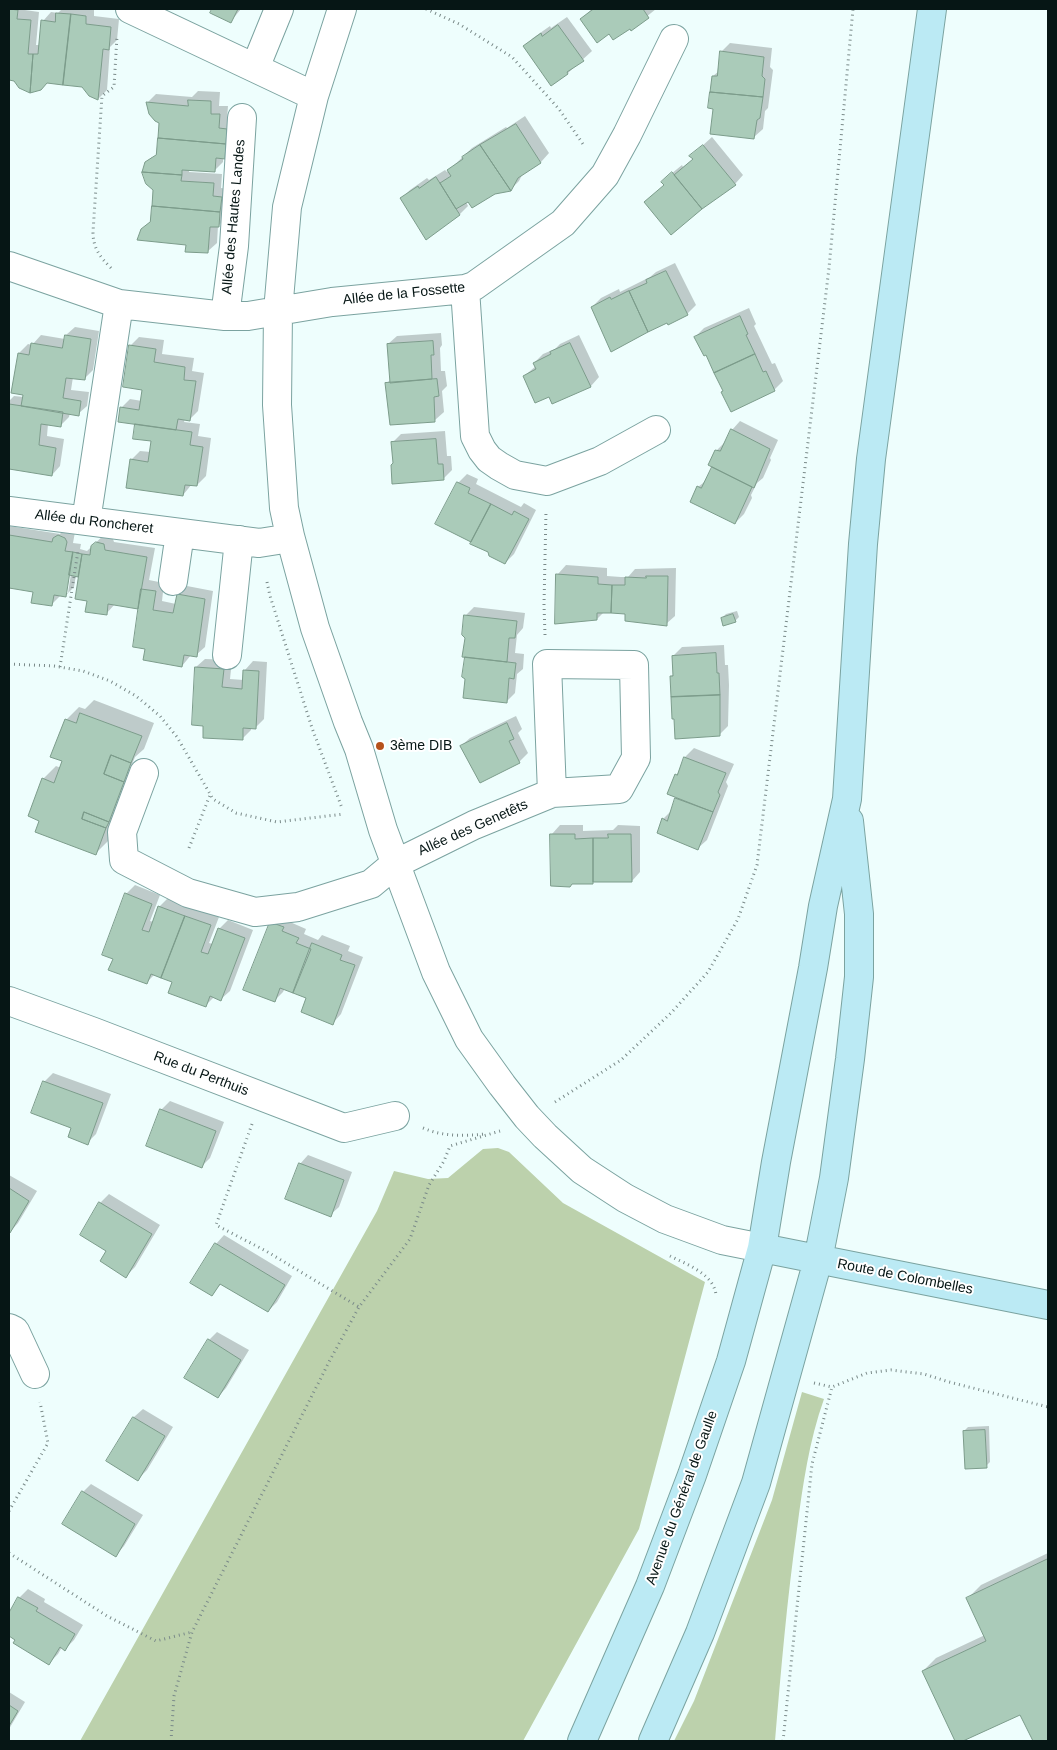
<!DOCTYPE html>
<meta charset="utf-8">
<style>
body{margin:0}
#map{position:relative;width:1057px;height:1750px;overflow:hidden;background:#eefefd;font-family:Helvetica,sans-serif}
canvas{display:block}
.frame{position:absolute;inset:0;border:10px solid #061615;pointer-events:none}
</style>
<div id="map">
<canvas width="1057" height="1750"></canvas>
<div class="frame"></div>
</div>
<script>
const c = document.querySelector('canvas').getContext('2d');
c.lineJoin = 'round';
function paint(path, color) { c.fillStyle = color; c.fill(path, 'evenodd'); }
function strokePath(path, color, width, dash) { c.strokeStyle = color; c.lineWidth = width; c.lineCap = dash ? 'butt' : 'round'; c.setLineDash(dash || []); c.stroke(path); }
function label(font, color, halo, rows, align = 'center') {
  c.font = font + ' Helvetica,sans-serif'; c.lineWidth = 4; c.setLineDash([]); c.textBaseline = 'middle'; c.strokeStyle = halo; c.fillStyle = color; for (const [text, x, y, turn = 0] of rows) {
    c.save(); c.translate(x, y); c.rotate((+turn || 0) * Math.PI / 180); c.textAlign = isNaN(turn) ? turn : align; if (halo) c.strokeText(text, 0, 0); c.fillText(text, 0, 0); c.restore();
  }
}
paint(new Path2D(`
 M498 1148 509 1152 563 1203 705 1282 639 1529 523 1741H80L377 1211 394 1171 428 1179 448 1178 483 1149Z
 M802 1392 824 1399C809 1441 803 1484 797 1529 787 1599 781 1670 775 1741H674L694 1701 772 1500Z`), '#bcd1ac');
paint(new Path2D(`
 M9 9H26L25 10 39 12 36 45H40L43 21 51 12 58 13 62 9H94V16L119 19 117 40 110 47 107 90 98 99 83 85 9 79Z
 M214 9H241L231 21 212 12Z
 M592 9H656L631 29 630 27 609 32 581 19Z
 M567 17 592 51 568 73 552 84 524 47 533 38 550 26 551 28Z
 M730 43 772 48 770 67 773 70 768 108 765 111 763 129 754 137 715 108 713 76 719 71 721 52Z
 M198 91 220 92 219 106H228L227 119 236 121 234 149 223 158V162L214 171 189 169V172L222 174 221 188 230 189 227 217 218 226 217 243 208 251 142 230 152 220 154 189 146 162 152 157V159L162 152 161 150 154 154 158 152 160 122 148 102 156 94 192 97Z
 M525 116 549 153 541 162 523 173 519 181 510 190 468 201 466 202 468 206 460 214 401 199 410 190 427 178 429 180 445 170 447 172 472 148 506 127 507 128Z
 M712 137 743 175 735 184 665 185 671 174 682 165 683 167 694 159 691 156Z
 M675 263 696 305 687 314 634 337 592 307 601 298 619 289 620 292 650 277 656 272Z
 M749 308 756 324 754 326 772 364 775 363 783 381 774 390 706 354 695 337 704 328Z
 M75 327 99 331 93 370 84 379 73 377 71 390 89 392 87 406 78 414 70 412 69 417 60 426 48 424 47 436 64 439 60 466 52 475 9 468V401L14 396 24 397 19 353 28 344 32 345 41 335 65 339 66 335Z
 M441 333 442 345 440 348 441 371H445L447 386 442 391 444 412 435 420 386 384 391 379 388 344 397 336Z
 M579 335 599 377 591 386 552 402 549 395 524 376 536 366 534 363 543 354 555 349 560 344Z
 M139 337 164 340 162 354 194 358 192 371 204 373 198 411 189 420 185 419 184 422 200 424 198 436 211 438 206 476 197 485 192 484 183 495 131 460 140 451 151 452 152 440 121 408 130 399 142 401 144 389 130 346Z
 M740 421 778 440 770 458 771 460 763 478 757 483 751 495 752 498 744 514 735 523 698 487 708 479 714 467 716 451 725 442 732 430Z
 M445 431 447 456H451L452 470 443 479 394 463 392 443 401 434Z
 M467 474 478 479 476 484 521 507 524 503 536 510 514 554 505 563 473 542 437 523 458 483Z
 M9 526 60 534 65 528 75 532 73 543 81 544 80 549 87 551 106 533 112 536 114 542 155 548 149 580 164 583 162 601 176 604 178 595 187 586 213 591 205 647 196 655H191L182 666 146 648 139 608 115 604 106 614 88 600 80 573 76 575 74 587 65 596 61 595 51 605 34 591 9 587ZM68 574H71L68 593H65Z
 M566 565 607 568V576L621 577H628L635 569 676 568 675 616 666 624 626 613 604 612 597 619 556 622 558 574Z
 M474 607 525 613 523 628 517 635 515 653 524 654 523 669 517 674 515 693 506 702 466 656 465 616Z
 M737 611 739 617 735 621 722 618 726 614Z
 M724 645 725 665H728L729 685 728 726 719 735 676 717 671 676 674 674 673 656 682 647Z
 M205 659 232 660 230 679 244 680 245 670 253 661 267 662 264 719 255 728 251 727V730L242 739 205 724 196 667Z
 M94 700 154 723 144 749 135 757 131 767 136 769 109 840 96 853 40 820 43 779 56 766 61 768 63 760 66 720 79 707 85 709Z
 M516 716 522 729 518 733 528 753 519 762 461 746 470 738Z
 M694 748 734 764 726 782 728 786 707 840 698 848 663 819 672 810 677 797 676 775 680 771 685 757Z
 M560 825H583V831L613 830 618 825 640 826V872L632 881 573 882 552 834Z
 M135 885 160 895 150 921 154 922 160 906 168 898 219 917 209 943 213 944 219 929 228 920 253 930 230 991 221 999 214 997 205 1006 174 981 155 974 146 983 114 958 126 894Z
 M292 918 290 922 306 929 304 934 318 940 322 935 350 946 348 951 363 957 341 1014 333 1023 308 997 285 988 283 992 274 1001 271 922Z
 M53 1073 111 1094 96 1134 87 1143 73 1127 44 1082Z
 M170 1101 224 1122 210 1158 202 1166 161 1110Z
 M308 1155 352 1172 339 1207 330 1215 300 1164Z
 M9 1175 37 1191 18 1223 10 1232Z
 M109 1194 160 1225 135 1267 126 1276 100 1203Z
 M224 1235 292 1276 277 1302 268 1311 222 1283 212 1294 216 1244Z
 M217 1332 249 1350 226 1388 218 1397 209 1340Z
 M143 1409 173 1427 147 1470 138 1479 108 1461 134 1417Z
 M989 1426 990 1462 986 1466 964 1431 968 1427Z
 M91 1484 143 1515 124 1546 116 1555 83 1492Z
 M1048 1553V1741H1034L1021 1713 960 1741H956L923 1671 936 1658 985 1635 968 1598 981 1585Z
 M28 1589 45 1599 44 1602 83 1625 74 1640 65 1649 62 1647 58 1654 49 1663 9 1635V1615L19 1598Z
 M9 1692 25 1702 9 1729Z`), '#0003');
const building = new Path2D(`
 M9 9 18 10 17 19 31 20 28 54H33L30 93 19 88 14 81 9 80Z
 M212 9H238L231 23 210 13Z
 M591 9H643L649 18 631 31 630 29 613 40 609 34 597 43 580 19 592 10Z
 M56 13 71 14 63 85 47 83 41 90 30 93 33 54H38L41 20 55 22Z
 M71 14 86 16V24L111 27 109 50 103 49 98 100 89 96 82 87 63 85Z
 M558 25 584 61 567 72 568 74 551 86 523 46 541 33 542 36Z
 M720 51 764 57 762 76 765 79 763 97 710 92 712 76H717Z
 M710 92 763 97 760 118 757 120 754 139 710 134 713 109 708 108Z
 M188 100 211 101V114H220L219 128 227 129 226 144 158 138 159 123 155 121 149 114 146 102 188 106Z
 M516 124 541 163 518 178 511 191 480 145Z
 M158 138 226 144 225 159 216 158 215 172 182 170V175L142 172 145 162 156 155Z
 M480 145 511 191 495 194 472 208 468 202 456 209 440 183 451 176 447 170 463 159 462 157Z
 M703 145 736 185 702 209 674 175 693 159 689 156Z
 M142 172 182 175 181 181 214 183 213 196 222 197 220 212 152 206 153 190 146 184Z
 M672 172 702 209 671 235 644 202 664 185 661 182Z
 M436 177 460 215 426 240 400 198 418 186 419 188Z
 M152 206 220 212 219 227H210L208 253 185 252 186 245 137 240 141 229 150 222Z
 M666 271 688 315 668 325 667 323 648 332 629 291 647 283 646 280Z
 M629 291 648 332 611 352 591 307 610 297 611 299Z
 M740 316 748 334 746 335 755 354 714 373 706 355 704 356 694 337Z
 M65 335 91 339 85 380 66 378 63 398 81 401 79 416 21 406 23 395 11 393 18 353 29 355 31 343 62 348Z
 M433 341 434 355H431L432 379 390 383 387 344Z
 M570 343 591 387 552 404 549 397 535 403 523 376 536 369 533 363 551 354 550 352Z
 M129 345 156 349 154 362 185 367 184 380 196 381 190 421 178 419 176 430 118 422 120 407 139 410 142 390 123 387Z
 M755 354 763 372 766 371 775 391 731 412 721 392 723 391 714 373Z
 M437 379 439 396 434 397 435 422 390 425 385 383Z
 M9 404 63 412 61 427 41 424 39 445 56 448 52 476 9 469Z
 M135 424 192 432 190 445 203 447 197 486 185 485 183 496 126 488 130 459 148 462 151 441 133 439Z
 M731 429 770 449 754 488 708 465 715 450 720 451Z
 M436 439 438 464H443L444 480 392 484 391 465 393 463 391 442Z
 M712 467 752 487 735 524 690 502 697 486 701 488Z
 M457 482 470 488 468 493 491 504 471 542 435 524Z
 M491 504 512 515 514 511 529 519 505 564 489 556 488 552 470 544Z
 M9 535 52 542 53 538 58 535 65 538 67 542 65 551 73 552 66 597 54 595 52 606 31 603 33 592 9 588Z
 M96 542 104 544 105 550 147 557 138 609 108 604 107 615 85 612 87 601 75 599 82 554 90 555 91 546Z
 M73 552 82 554 78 577 69 575Z
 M556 574 598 577V584L612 585 611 613H597V620L555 624Z
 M646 576H668L667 626 625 621V614L611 613 612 585H625V577L646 578Z
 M141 589 156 591 153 610 173 613 177 594 205 599 197 657 184 655 182 667 143 660 145 649 133 647Z
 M733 614 736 622 723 626 721 618Z
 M464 615 517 621 515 638H509L507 662 462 657 465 638 462 635Z
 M716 653 717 673H719L720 695 671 697 670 676H673L672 656Z
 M465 657 516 663 514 679 509 678 507 703 463 698 465 679 462 677Z
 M195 667 224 669 222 687 242 689 243 670 259 671 256 729 243 728V740L203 738V726L192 725Z
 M720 695V736L675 739 674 719H672L671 697Z
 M80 713 142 736 131 763 111 755 104 774 124 782 109 822 84 812 82 819 106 828 96 855 35 832 39 821 28 816 42 778 54 783 62 761 50 757 65 719 76 723Z
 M507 723 514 739 509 741 520 763 480 783 460 746Z
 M111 755 131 763 124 782 104 774Z
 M684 757 726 773 718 792 720 795 713 812 667 794 675 774 677 775Z
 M675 798 713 812 698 850 657 833 662 818 667 821Z
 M84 812 109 822 106 828 82 819Z
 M550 834H575V839L593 838V884H572L570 887 551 886Z
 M608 834H631L632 882H593V838H608Z
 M125 893 152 904 142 930 149 932 158 906 185 916 161 978 151 974 147 984 108 970 113 959 102 955Z
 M185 916 211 925 201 952 208 954 218 928 245 938 221 1001 210 996 206 1007 168 993 172 982 161 978Z
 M270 922 284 927 282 931 299 938 296 943 311 949 293 993 280 988 275 1002 243 990Z
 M312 943 342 955 340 960 355 965 333 1025 301 1012 306 998 293 993Z
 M43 1081 103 1103 88 1145 68 1137 71 1128 31 1113Z
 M160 1109 216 1131 202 1168 146 1146Z
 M299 1163 344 1180 331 1217 285 1199Z
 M9 1188 29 1201 10 1233 9 1232Z
 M99 1202 152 1234 126 1278 100 1261 106 1251 80 1235Z
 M215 1243 285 1285 268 1312 220 1284 212 1296 190 1283Z
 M208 1339 241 1360 218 1398 184 1378Z
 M133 1417 165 1436 138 1481 106 1461Z
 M985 1430 987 1468 965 1469 963 1431Z
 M82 1491 135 1524 116 1557 62 1524Z
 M1048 1559V1741H1033L1020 1715 963 1741H955L922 1671 986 1641 966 1598Z
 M18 1597 38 1608 36 1611 75 1634 65 1651 60 1647 49 1665 13 1643 15 1640 9 1636V1613Z
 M9 1705 18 1711 9 1726Z`);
paint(building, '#aacbb9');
strokePath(building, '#7c9c8b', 1);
const minor = new Path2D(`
 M130 9 314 96
 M342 9 314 96 287 207 278 311 277 405 284 508 290 536 315 628 348 722 359 749 383 830 436 972 469 1039 502 1085 527 1117 545 1136 582 1170 625 1198 665 1219 722 1240 762 1248
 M255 68 279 9
 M9 266 119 304 225 316H248L332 302 465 289 474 286 563 223 605 175 627 135 674 39
 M465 289 475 436 482 450 489 459 499 466 515 475 547 481 600 461 656 430
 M225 316 234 246 242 118
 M9 511 259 543 278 540 290 536
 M86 521 119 304
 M173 581 180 533
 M227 655 239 540
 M144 773 122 832 124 860 188 893 255 912 298 907 371 884 395 864 474 825 552 793 619 789 636 758 634 665 547 664 552 793
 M9 1001 94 1032 344 1128 395 1116
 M9 1328 15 1331 35 1374`);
const secondary = new Path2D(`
 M762 1248 1048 1305
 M582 1741 650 1586 692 1475 731 1361 762 1248 776 1162 813 968 823 906 847 799 863 544 871 459 932 9
 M653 1741 700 1633 756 1483 818 1260 834 1178 850 1059 859 977V914L849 821`);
strokePath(minor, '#7ba3a0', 30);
strokePath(secondary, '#7ba3a0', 30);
strokePath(new Path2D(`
 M426 9 459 24 512 57 559 109 585 147
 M111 268C100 257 93 248 93 232L102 96 114 87 117 36
 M267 582 270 596 312 728 342 808
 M545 635 544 605 546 511
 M9 664 54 666 83 671 110 681 136 696 160 716 177 737 213 799 236 813 277 822 344 814
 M60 667 78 551
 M189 848 210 795
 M555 1102 621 1060 671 1013 708 972 738 919 757 865 829 268 853 9
 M252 1124 216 1225 266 1251 359 1307
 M423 1128C444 1137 464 1136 486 1134
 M670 1256C686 1264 714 1274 716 1295
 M814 1383 832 1387 867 1373 891 1370 924 1374 949 1382 1048 1407
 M9 1511 48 1443 40 1402
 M9 1553 107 1616 156 1641 192 1632
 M171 1741 174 1696 192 1632 330 1360 359 1307 410 1239 429 1185 444 1161 450 1146 500 1131
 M783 1741 812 1464 832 1387`), '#7a8a89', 3, [1, 4]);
strokePath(minor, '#fff', 28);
strokePath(secondary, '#bbeaf4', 28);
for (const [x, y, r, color] of [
 [380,746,5,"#b6521c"]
]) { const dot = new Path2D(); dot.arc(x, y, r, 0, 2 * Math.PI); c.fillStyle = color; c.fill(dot); strokePath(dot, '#fff', 2); }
label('14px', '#061615', '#fff', [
 ["Allée des Hautes Landes",234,217,-85],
 ["Allée de la Fossette",404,294,-6],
 ["Allée du Roncheret",94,522,7],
 ["Allée des Genetêts",473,828,-24],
 ["Rue du Perthuis",201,1074,21],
 ["Route de Colombelles",905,1277,11],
 ["Avenue du Général de Gaulle",682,1498,-70]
]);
label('14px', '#061615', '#fff', [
 ["3ème DIB",390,746]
], 'left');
</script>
